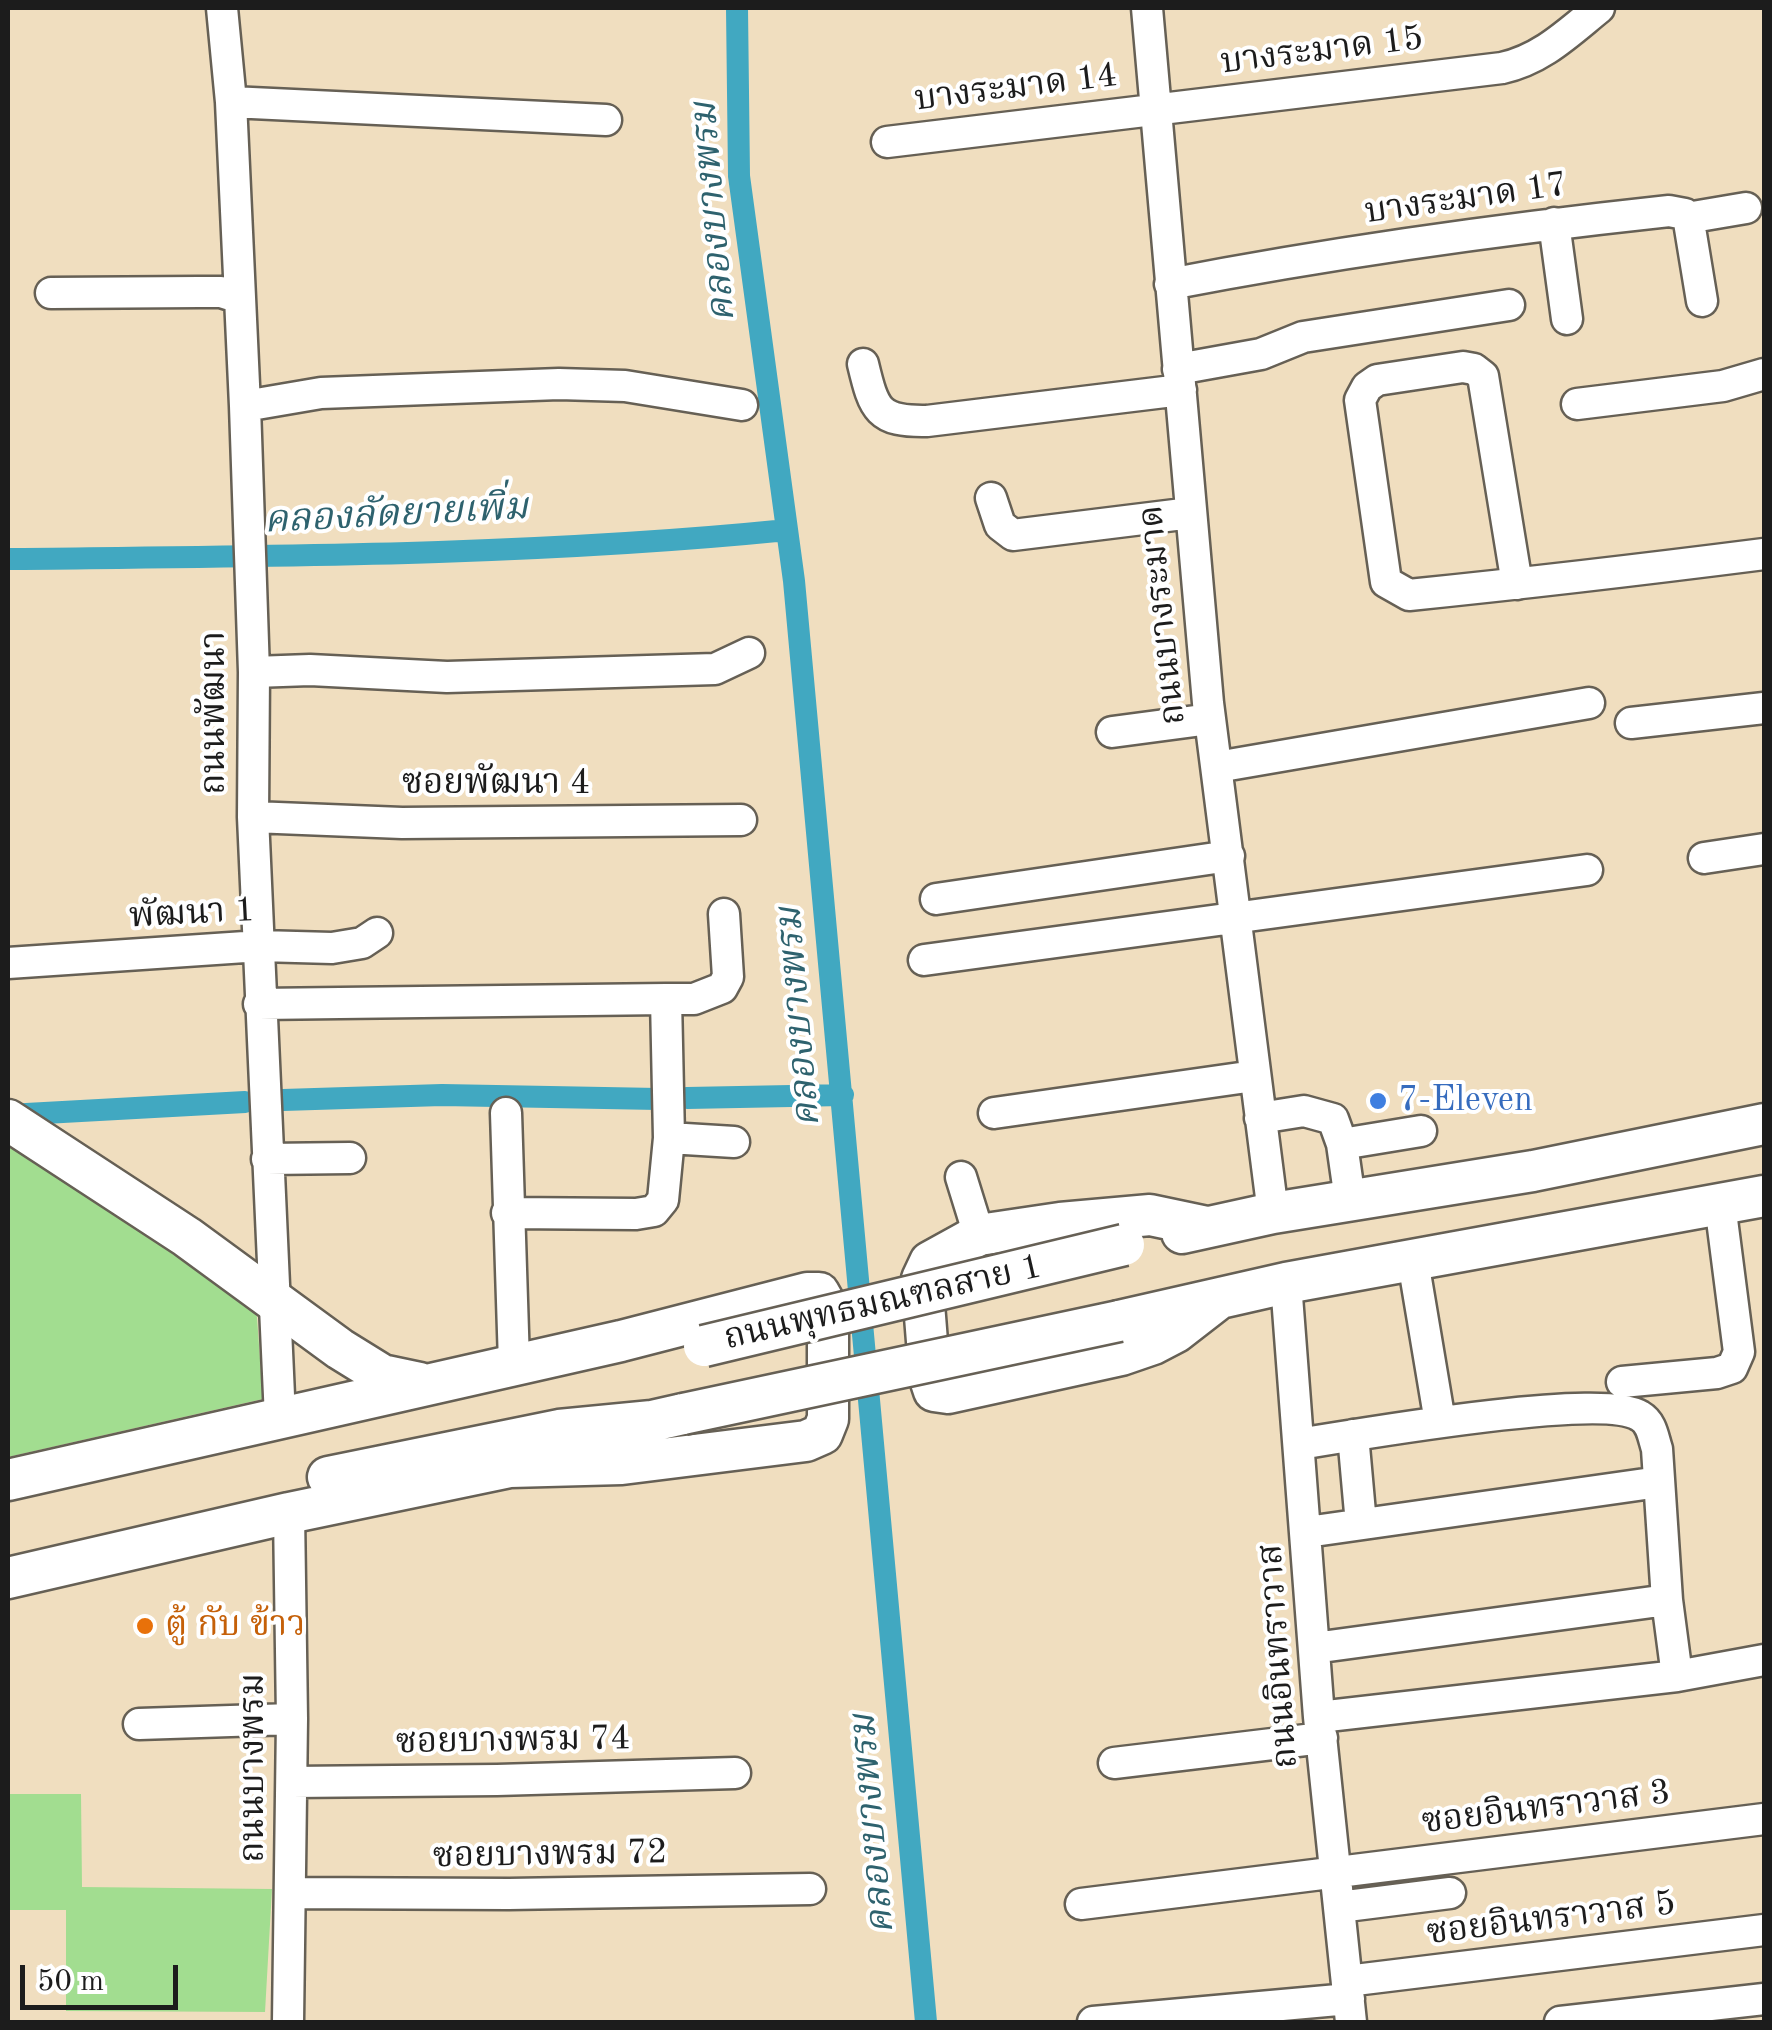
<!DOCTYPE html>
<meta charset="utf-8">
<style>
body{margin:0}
#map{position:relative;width:1772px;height:2030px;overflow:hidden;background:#f0debf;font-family:"Old Standard TT",serif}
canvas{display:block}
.frame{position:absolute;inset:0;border:10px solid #1c1c1c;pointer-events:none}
.scale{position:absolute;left:20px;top:1965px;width:158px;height:45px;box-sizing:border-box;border:5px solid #1c1c1c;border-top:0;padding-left:12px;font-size:30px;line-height:35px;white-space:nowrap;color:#1c1c1c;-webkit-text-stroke:8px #fff;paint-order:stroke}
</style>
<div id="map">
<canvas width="1772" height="2030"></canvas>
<div class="frame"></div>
<div class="scale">50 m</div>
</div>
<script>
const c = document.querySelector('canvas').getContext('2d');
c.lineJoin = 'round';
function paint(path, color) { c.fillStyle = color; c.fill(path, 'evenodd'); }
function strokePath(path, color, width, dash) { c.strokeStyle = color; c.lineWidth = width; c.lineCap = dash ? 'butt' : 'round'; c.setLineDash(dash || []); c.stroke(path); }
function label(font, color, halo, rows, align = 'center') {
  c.font = font + ' "Old Standard TT","Noto Serif Thai",serif'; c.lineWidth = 8; c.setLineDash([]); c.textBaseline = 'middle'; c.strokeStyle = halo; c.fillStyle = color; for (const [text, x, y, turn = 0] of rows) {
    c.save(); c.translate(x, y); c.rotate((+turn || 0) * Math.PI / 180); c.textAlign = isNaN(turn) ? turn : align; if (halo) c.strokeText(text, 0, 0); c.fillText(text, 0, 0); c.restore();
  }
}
paint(new Path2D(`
 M8 1122 255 1291 263 1399 8 1457Z
 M8 1794H81L82 1887 272 1889 265 2012 66 2011V1910H8Z`), '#a2dd90');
strokePath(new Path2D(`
 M737 8 739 176 794 581 926 2022
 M8 559C267 556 529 556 787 530
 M687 1098 843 1095
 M283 1100 442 1095 658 1099
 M8 1115 245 1102`), '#41a8c1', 22);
const minor = new Path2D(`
 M222 8 231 102 245 406 254 672 253 817 280 1418
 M1147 8 1208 703 1273 1213
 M231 102 606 120
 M887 142 1502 68C1542 59 1568 33 1599 8
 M1687 218 1746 208
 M1554 223 1567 319
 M1170 284C1335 252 1502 229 1669 211L1685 214 1689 222 1702 301
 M51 293 199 292H221L240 298
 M863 364C874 410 878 422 927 421L1181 390
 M1178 369 1261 354 1303 337 1509 305
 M1577 404 1723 386 1764 374
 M245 406 321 393 559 384 625 386 742 405
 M991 498 1000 525 1013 535 1191 513
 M1517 584 1483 376 1474 369 1463 367 1377 380 1367 387 1360 400 1386 582 1409 595C1527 583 1646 569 1764 554
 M254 672 310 670 447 677 715 669 749 653
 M1631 723 1764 708
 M1112 732 1210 719
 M1217 767 1589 703
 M253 817 402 823 741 820
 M1704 858 1764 849
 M936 899 1229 856
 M924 960 1587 870
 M8 963 260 946 332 948 362 943 377 933
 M666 999H694L722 988 728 977 724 914
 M259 1004 666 999 669 1138 663 1200 654 1211 636 1214 507 1213
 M506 1113 514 1363
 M994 1113 1254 1076
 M1260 1118 1304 1111 1333 1119 1342 1144 1350 1200
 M669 1138 734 1142
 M1342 1144 1421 1131
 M267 1159 350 1158
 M961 1177 979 1235
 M1413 1261 1440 1422
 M1286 1283 1319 1717 1351 2022
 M1622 1382 1717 1373 1732 1368 1739 1352 1720 1204
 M1353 1435 1361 1524
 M1299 1444C1355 1435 1601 1392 1640 1416 1652 1423 1653 1437 1657 1449L1667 1600 1677 1676
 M1307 1532 1659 1482
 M1314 1648 1667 1600
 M1319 1717 1677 1676 1764 1660
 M139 1724 292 1719
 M1114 1763 1322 1738
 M292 1782 497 1780 735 1773
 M291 1893 509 1894 810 1889
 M1081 1904 1764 1819
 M1339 1907 1450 1893
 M1347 1981 1764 1930
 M288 2022 292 1719 289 1513
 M1093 2022 1349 1999
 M1560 2022 1764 1999`);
const major = new Path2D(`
 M8 1120 187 1237 340 1349 382 1375 420 1383
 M1207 1227 1150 1215 1060 1223 979 1235 930 1262 922 1279 930 1379 934 1391 948 1393 1121 1355 1153 1344 1176 1332 1216 1301
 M1182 1233 1273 1213 1533 1171 1764 1124
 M1119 1321 1286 1283 1764 1196
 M328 1477 559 1430 652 1421 683 1414
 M8 1480 621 1341 807 1293H819L828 1309V1419L822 1434 806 1441 622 1464 510 1467 289 1513 8 1578`);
strokePath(minor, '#666055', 35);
strokePath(major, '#666055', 45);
strokePath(minor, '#fff', 30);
strokePath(major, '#fff', 40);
const majorBridge = new Path2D(`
 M704 1346 1124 1245
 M683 1414 1119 1321`);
strokePath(majorBridge, '#666055', 45, []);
strokePath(majorBridge, '#fff', 40);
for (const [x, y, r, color] of [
 [1378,1101,10,"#3f7fe0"],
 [145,1626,10,"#e8710a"]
]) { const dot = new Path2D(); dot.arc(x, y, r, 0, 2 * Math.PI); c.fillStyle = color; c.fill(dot); strokePath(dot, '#fff', 4); }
label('35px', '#1c1c1c', '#fff', [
 ["บางระมาด 15",1322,51,-7],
 ["บางระมาด 14",1016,88,-7],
 ["บางระมาด 17",1466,199,-8],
 ["ถนนบางระมาด",1163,615,-96],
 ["ถนนพัฒนา",215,713,-90],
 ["ซอยพัฒนา 4",496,784],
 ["พัฒนา 1",192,914,-3],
 ["ถนนพุทธมณฑลสาย 1",883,1303,-13],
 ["ถนนอินทราวาส",1279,1656,-94],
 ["ซอยบางพรม 74",513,1741,-1],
 ["ถนนบางพรม",254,1768,-90],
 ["ซอยอินทราวาส 3",1546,1808,-7],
 ["ซอยบางพรม 72",550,1855,-1],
 ["ซอยอินทราวาส 5",1551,1919,-7]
]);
label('35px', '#366cbe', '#fff', [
 ["7-Eleven",1398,1101]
], 'left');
label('35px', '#c56008', '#fff', [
 ["ตู้ กับ ข้าว",165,1626]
], 'left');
label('italic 38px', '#2e626e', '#fff', [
 ["คลองบางพรม",714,212,-95],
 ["คลองลัดยายเพิ่ม",396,515,-3],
 ["คลองบางพรม",799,1017,-95],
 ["คลองบางพรม",873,1824,-95]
]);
</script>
